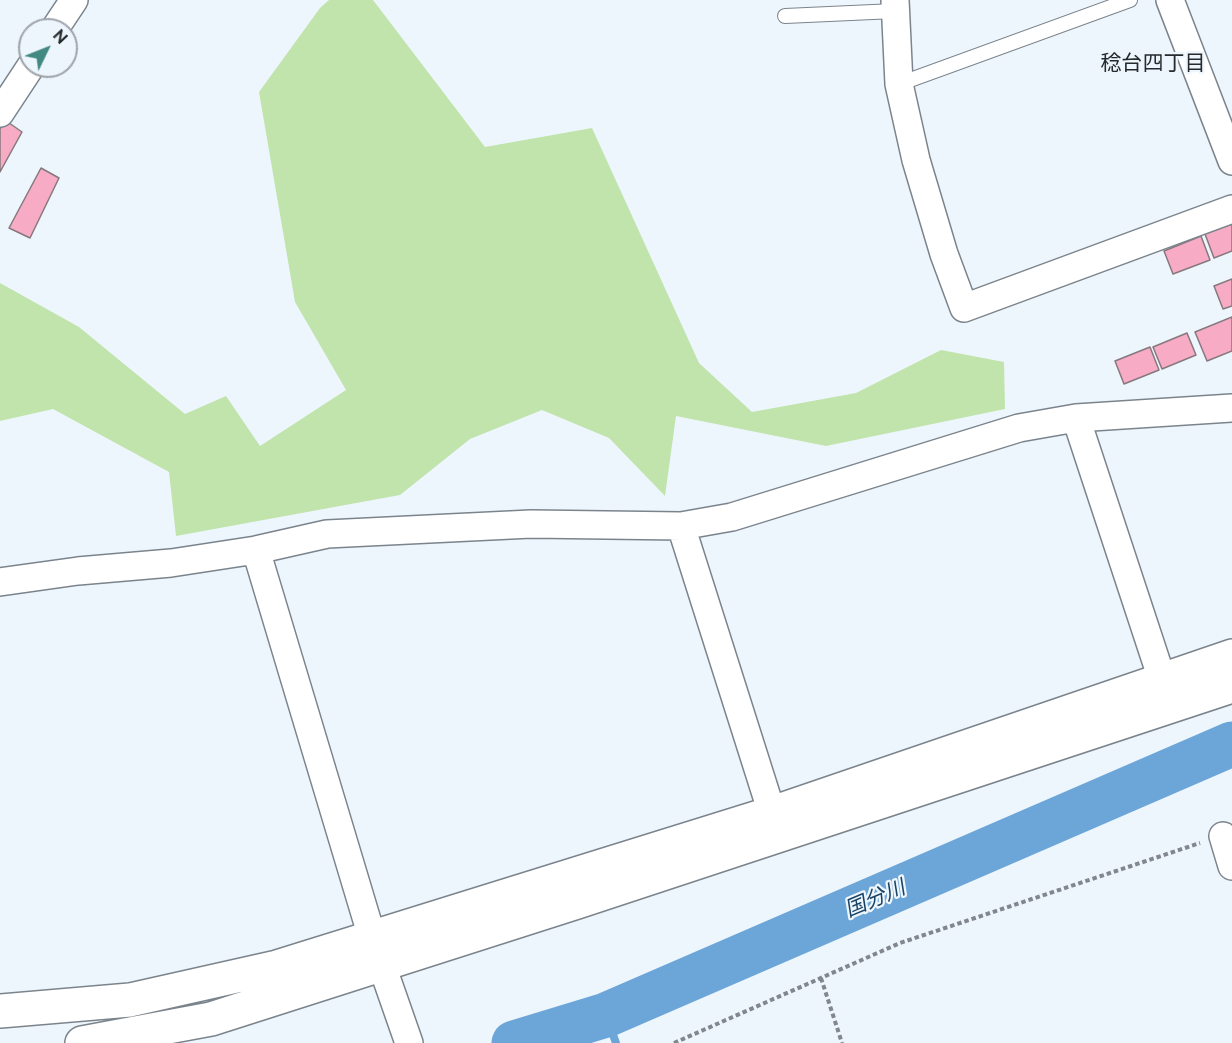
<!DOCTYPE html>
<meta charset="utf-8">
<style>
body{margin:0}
#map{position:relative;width:1232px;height:1043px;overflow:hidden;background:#eef6fd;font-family:Raleway,sans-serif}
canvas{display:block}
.north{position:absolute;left:18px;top:18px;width:60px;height:60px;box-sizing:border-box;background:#eef6fd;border:2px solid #9ea4aa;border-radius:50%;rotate:47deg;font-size:16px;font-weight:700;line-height:24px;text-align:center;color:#262a2d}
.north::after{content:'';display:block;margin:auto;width:21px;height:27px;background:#428982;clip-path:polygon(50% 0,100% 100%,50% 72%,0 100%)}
</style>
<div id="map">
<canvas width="1232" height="1043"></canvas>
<div class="north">N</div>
</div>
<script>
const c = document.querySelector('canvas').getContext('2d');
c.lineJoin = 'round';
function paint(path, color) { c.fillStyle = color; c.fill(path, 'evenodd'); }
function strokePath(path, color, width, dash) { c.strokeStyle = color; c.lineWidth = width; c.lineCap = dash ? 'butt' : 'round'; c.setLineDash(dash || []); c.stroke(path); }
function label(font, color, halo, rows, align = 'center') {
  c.font = font + ' Raleway,"Noto Sans JP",sans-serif'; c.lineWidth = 4.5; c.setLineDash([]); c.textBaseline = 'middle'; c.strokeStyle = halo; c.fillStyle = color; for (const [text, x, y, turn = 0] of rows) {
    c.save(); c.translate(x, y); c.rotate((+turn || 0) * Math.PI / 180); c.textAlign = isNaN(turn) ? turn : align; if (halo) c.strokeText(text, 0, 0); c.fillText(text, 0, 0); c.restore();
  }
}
paint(new Path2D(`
 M329 0H373L485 147 592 128 699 363 752 412 856 393 941 350 1004 362 1005 409 826 446 676 416 665 496 609 438 542 410 470 439 400 495 176 536 169 472 53 409 0 421V283L79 327 185 414 226 396 260 446 346 390 295 302 259 92 320 8Z`), '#c0e4ac');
strokePath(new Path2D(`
 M606 1015 616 1043`), '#6ca6d8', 8);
strokePath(new Path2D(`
 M514 1043 606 1015 1232 744`), '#6ca6d8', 45);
const building = new Path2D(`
 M5 120 22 132 0 172V129Z
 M41 168 59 178 30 238 9 228Z
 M1232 224V251L1214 258 1205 234Z
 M1201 236 1210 260 1173 274 1164 251Z
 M1232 279V306L1223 309 1214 286Z
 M1232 317V351L1207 361 1195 332Z
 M1187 333 1196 355 1162 369 1153 347Z
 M1150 347 1159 370 1124 384 1115 361Z`);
paint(building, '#f7abc5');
strokePath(building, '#86797d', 1.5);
const service = new Path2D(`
 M785 16 895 11
 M899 84 1130 0`);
const minor = new Path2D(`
 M895 0 899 84 916 160 944 254 964 308 1232 209
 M1170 0 1232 161
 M54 30 74 0
 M0 113 31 66
 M1076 418 1162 679
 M681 526 772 813
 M256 550 372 937 409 1043
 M0 582 78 571 171 563 256 550 327 534 531 524 681 526 732 517 1019 428 1076 418 1232 408
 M1223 836 1232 866`);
const tertiary = new Path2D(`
 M0 1011 130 1000 277 967 772 813 1232 656
 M82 1043 211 1019 577 902 1232 686`);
strokePath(service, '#7b848c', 16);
strokePath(minor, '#7b848c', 30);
strokePath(tertiary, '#7b848c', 36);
strokePath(new Path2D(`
 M821 978 842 1043
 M674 1043 900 943 1200 843`), '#81878c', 4, [4.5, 3]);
strokePath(service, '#fff', 14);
strokePath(minor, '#fff', 27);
strokePath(tertiary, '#fff', 33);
label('21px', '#262a2d', '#eef6fd', [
 ["稔台四丁目",1153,64]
]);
label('italic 21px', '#184365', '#eef6fd', [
 ["国分川",875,899,-23]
]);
</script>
